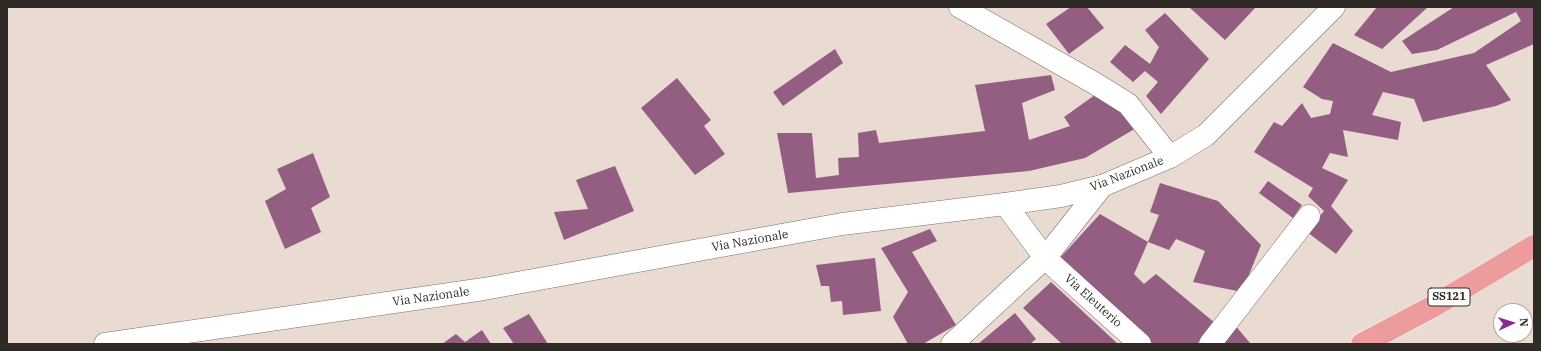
<!DOCTYPE html>
<style>
body{margin:0}
#map{position:relative;width:1541px;height:351px;overflow:hidden;background:#eadbd2;font-family:"IBM Plex Serif",serif}
canvas{display:block}
.frame{position:absolute;inset:0;border:8px solid #2f2a26;pointer-events:none}
.north{position:absolute;left:1493px;top:303px;width:40px;height:40px;box-sizing:border-box;background:#fff;border:1px solid #acaaa8;border-radius:50%;rotate:86deg;font-size:11px;font-weight:700;line-height:16px;text-align:center;color:#2f2a26}
.north::after{content:'';display:block;margin:auto;width:14px;height:18px;background:#8a2992;clip-path:polygon(50% 0,100% 100%,50% 72%,0 100%)}
</style>
<div id="map">
<canvas width="1541" height="351"></canvas>
<div class="frame"></div>
<div class="north">N</div>
</div>
<script>
const c = document.querySelector('canvas').getContext('2d');
c.lineJoin = 'round';
function paint(path, color) { c.fillStyle = color; c.fill(path, 'evenodd'); }
function strokePath(path, color, width, dash) { c.strokeStyle = color; c.lineWidth = width; c.lineCap = dash ? 'butt' : 'round'; c.setLineDash(dash || []); c.stroke(path); }
function label(font, color, halo, rows, align = 'center') {
  c.font = font + ' "IBM Plex Serif",serif'; c.lineWidth = 4; c.setLineDash([]); c.textBaseline = 'middle'; c.strokeStyle = halo; c.fillStyle = color; for (const [text, x, y, turn = 0] of rows) {
    c.save(); c.translate(x, y); c.rotate((+turn || 0) * Math.PI / 180); c.textAlign = isNaN(turn) ? turn : align; if (halo) c.strokeText(text, 0, 0); c.fillText(text, 0, 0); c.restore();
  }
}
paint(new Path2D(`
 M1071 7H1087L1104 28 1069 54 1046 24Z
 M1189 7H1256L1225 40Z
 M1377 7H1428L1382 49 1354 35Z
 M1454 7H1534V44L1486 65 1511 100 1496 106 1423 122 1414 99 1383 92 1372 115 1401 122 1398 140 1343 130 1348 157 1330 153 1322 168 1348 180 1331 206 1353 231 1336 254 1307 232 1324 211 1308 196 1313 188 1254 152 1274 122 1282 126 1302 103 1311 118 1330 114 1333 101 1322 99 1303 87 1333 43 1391 72 1474 53 1521 21 1516 12 1437 50 1412 54 1402 41Z
 M1165 13 1209 59 1161 114 1146 96 1158 82 1145 71 1133 82 1110 62 1125 45 1150 64 1159 47 1145 30Z
 M835 49 843 63 783 106 773 92Z
 M1051 75 1055 90 1022 103 1029 140 1070 126 1064 117 1099 92 1138 127 1085 158 1029 171 788 193 777 133H812L816 178 839 175 838 158 859 157 858 133 876 130 879 143 985 131 975 85Z
 M677 78 711 120 704 126 725 154 695 175 641 108Z
 M313 153 330 197 311 208 321 232 285 249 265 201 286 189 277 169Z
 M615 166 634 211 564 240 554 212 588 209 576 180Z
 M1268 181 1302 205 1293 218 1259 193Z
 M1160 183 1218 201 1261 245 1242 292 1193 282 1205 251 1176 239 1169 250 1148 242 1159 215 1150 212Z
 M1100 214 1148 242 1134 274 1144 284 1156 274 1215 323 1197 344H1153L1059 259Z
 M930 229 937 241 912 252 956 325 923 344H908L893 317 908 292 881 248Z
 M875 258 881 311 843 315 842 301 831 302 829 286H821L816 265Z
 M1051 282 1118 344H1062L1023 308Z
 M1015 313 1036 339 1030 344H978Z
 M529 314 548 344H514L503 328Z
 M1234 324 1250 343 1248 344H1218Z
 M482 330 491 344H442L456 334 465 342Z`), '#945d82');
const street = new Path2D(`
 M960 7 1096 84 1128 104 1170 157
 M1005 204 1045 258 1140 344
 M952 344 1045 258 1102 186
 M1210 344 1309 216`);
const secondary = new Path2D(`
 M105 344 484 289 842 224 1005 204 1061 196 1102 186 1170 157 1206 135 1334 7`);
const primary = new Path2D(`
 M1362 344 1432 307 1534 246`);
strokePath(street, '#7d7068', 23);
strokePath(secondary, '#7d7068', 23);
strokePath(primary, '#fff', 23);
strokePath(street, '#fff', 22);
strokePath(secondary, '#fff', 22);
strokePath(primary, '#ec9c9c', 22);
for (const [x, y, w] of [
 [1449,297,42]
]) { const box = new Path2D(); box.roundRect(x - w / 2, y - 9, w, 18, 3); c.fillStyle = '#fff'; c.fill(box); strokePath(box, '#2f2a26', 1); }
label('bold 11px', '#2f2a26', null, [
 ["SS121",1449,297]
]);
label('12px', '#2f2a26', '#fff', [
 ["Via Nazionale",1127,174,-21],
 ["Via Nazionale",750,241,-10],
 ["Via Nazionale",431,297,-8],
 ["Via Eleuterio",1093,301,42]
]);
</script>
